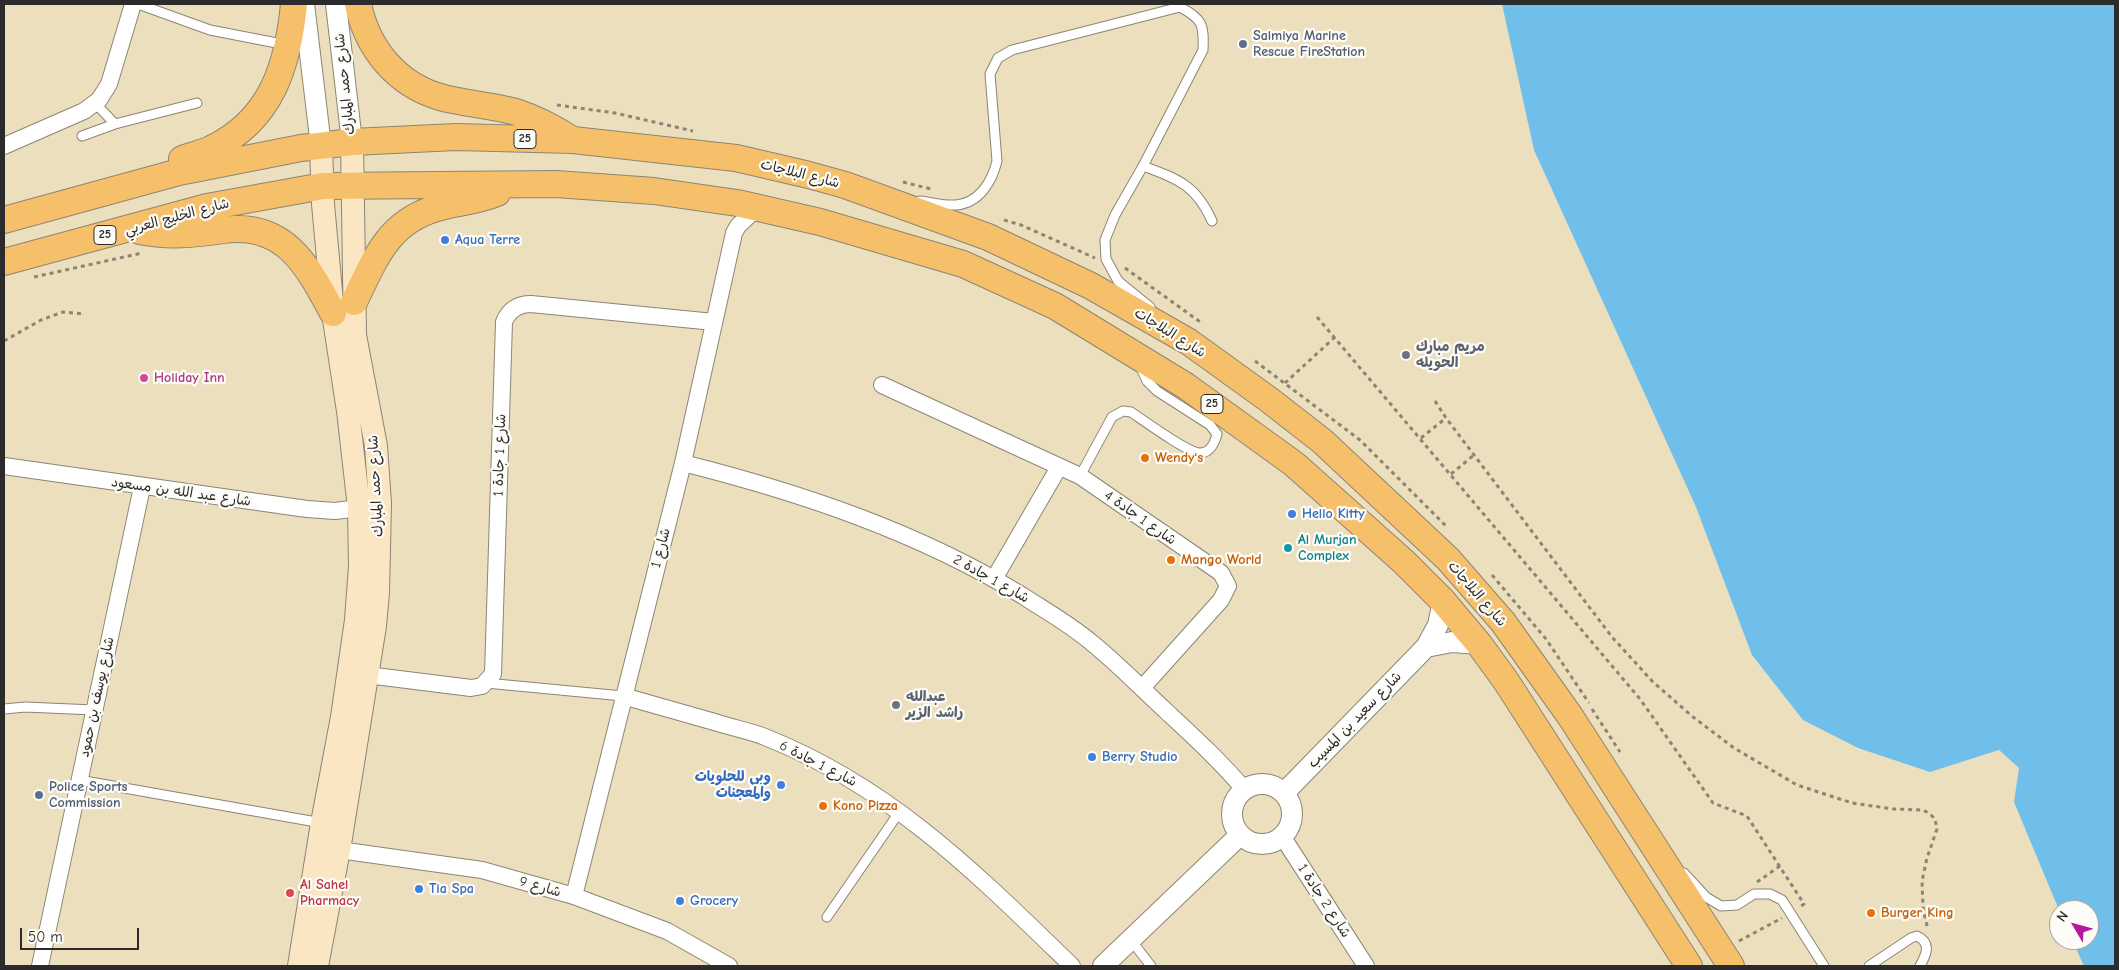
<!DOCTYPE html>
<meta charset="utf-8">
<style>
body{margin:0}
#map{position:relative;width:2119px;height:970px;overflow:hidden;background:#ecdfbe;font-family:"Comic Neue",sans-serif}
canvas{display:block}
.frame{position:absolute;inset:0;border:5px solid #2b2b2b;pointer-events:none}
.north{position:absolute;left:2049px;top:900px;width:50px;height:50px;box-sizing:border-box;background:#fdfcf7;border:1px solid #a9a8a5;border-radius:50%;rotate:307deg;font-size:14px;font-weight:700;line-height:20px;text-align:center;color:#2b2b2b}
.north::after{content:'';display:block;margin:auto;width:18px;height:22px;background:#b5179e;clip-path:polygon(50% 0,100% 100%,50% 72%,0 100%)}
.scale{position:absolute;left:20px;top:928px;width:119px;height:22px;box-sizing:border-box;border:2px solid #2b2b2b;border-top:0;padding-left:6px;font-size:15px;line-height:18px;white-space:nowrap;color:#2b2b2b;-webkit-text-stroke:4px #fdfcf7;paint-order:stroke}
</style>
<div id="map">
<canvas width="2119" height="970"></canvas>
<div class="frame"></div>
<div class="north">N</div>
<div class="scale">50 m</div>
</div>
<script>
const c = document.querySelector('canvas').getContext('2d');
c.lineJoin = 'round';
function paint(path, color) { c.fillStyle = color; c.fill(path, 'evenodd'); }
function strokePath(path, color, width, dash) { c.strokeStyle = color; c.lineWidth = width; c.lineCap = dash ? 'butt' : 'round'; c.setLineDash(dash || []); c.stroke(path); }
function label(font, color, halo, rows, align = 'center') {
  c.font = font + ' "Comic Neue","Playpen Sans Arabic",sans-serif'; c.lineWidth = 4.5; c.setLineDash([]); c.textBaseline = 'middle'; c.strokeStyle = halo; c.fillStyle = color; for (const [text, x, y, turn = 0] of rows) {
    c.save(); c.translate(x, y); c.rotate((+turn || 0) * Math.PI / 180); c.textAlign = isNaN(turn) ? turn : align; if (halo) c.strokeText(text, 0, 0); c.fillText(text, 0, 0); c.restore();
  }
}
paint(new Path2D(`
 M1502 4H2115V966H2084L2072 940H2089V910H2059L2014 802 2019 768 1999 750 1930 772 1858 748 1803 720 1752 655 1696 507 1534 150Z`), '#6fbfea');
const service = new Path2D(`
 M138 4 210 30 287 45
 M95 103 115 124 197 103
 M82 136 115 124
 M1143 166C1178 179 1196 185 1212 221
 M920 201C931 202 944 206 956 205 979 203 992 182 997 161L990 74 998 58 1012 50 1180 7C1203 19 1204 25 1203 50L1143 166 1115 215 1105 240 1106 259 1118 281 1150 307
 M1080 476 1112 417 1123 411 1131 412C1143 420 1188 453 1200 453 1210 453 1215 442 1217 434L1210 425 1157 391 1147 381 1140 366
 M486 683 623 696
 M4 709 25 707 94 710
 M79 780 322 823
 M1684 873 1706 897 1721 906 1737 905 1754 894H1770L1782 900 1824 966
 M827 917 900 811
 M1131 940 1151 966
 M1869 966 1911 938 1917 936C1932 943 1926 955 1920 966`);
const minor = new Path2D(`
 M4 146 84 111 99 100 109 84 133 4
 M882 385 1080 476 1221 573 1228 586 1221 600 1142 688
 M683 463C802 493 918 532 1023 596 1046 611 1071 625 1092 643 1118 664 1142 689 1167 712 1195 738 1219 760 1244 789
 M4 466 307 509 335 511 359 508
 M994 579 1059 467
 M367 675 471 688 482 686 493 674 504 322C509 310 518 304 531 304L714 322
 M623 696C655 705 686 714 718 723 733 728 750 731 765 737 891 787 977 874 1072 966
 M1282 836 1366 966
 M339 850 482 870 574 896 667 931 729 966
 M574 896 683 463 734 233 738 226 758 207
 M40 966 142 487`);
const tertiary = new Path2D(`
 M304 4 321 146
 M336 4 352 142
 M1426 647 1452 642 1479 644
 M1232 814a30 30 0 1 1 60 0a30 30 0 1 1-60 0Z
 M1284 793 1426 647 1438 625 1443 601
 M1103 966 1240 835`);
const secondary = new Path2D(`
 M299 966 322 823 342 717 356 620 360 566 359 508 348 411 333 313 323 204 321 146
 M317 966 339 850 375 626 378 592 380 503 376 446 355 335 352 142`);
const primary = new Path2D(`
 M358 4C367 48 396 84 440 97 465 104 491 105 516 112 534 118 552 127 568 137
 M182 159C191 156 202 153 211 149 272 120 288 65 294 4
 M4 220 179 172 301 148 352 142 456 137 573 140 736 158 809 175 845 185 988 237 1091 286 1189 342 1268 399 1322 441 1448 559 1503 622 1570 716 1731 966
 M140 231C169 237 195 234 224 230 286 222 308 267 333 313
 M4 262 207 207 323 186 556 184 654 191 737 203 820 222 963 264 1055 306 1186 386 1294 464 1404 562 1443 601 1479 644 1506 681 1689 966
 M354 302C376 257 389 218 445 206 463 202 480 200 497 193`);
strokePath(service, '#8c8574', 11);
strokePath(minor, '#8c8574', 18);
strokePath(tertiary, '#8c8574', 22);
strokePath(secondary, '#8c8574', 24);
strokePath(primary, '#8c8574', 28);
strokePath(new Path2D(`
 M557 105 615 113 693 131
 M903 182 931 189
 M1004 220 1021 225 1095 258
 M1125 268 1203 324
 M34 277 142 253
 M1317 317 1640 699 1713 803 1747 816 1804 904 1800 907
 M4 341 41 320 63 312 85 314
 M1255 361 1360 440 1448 528
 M1285 383 1335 337
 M1435 401 1446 418 1612 637 1653 682 1693 717 1734 748 1797 785 1852 803 1893 809 1923 810 1930 814 1935 819 1937 829 1927 858 1922 881 1923 908 1928 930
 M1421 438 1446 418
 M1451 474 1474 455
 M1492 575 1546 639 1589 703
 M1592 709 1620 752
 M1757 882 1780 866
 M1739 941 1782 918`), '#8c8574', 3, [4, 4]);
strokePath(service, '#fff', 9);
strokePath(minor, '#fff', 16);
strokePath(tertiary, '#fff', 20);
strokePath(secondary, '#fbe6c4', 22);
strokePath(primary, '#f6c06b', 26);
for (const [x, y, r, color] of [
 [1243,44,5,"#5c6f8a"],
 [445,240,5,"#3f7fe0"],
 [1406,355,5,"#6b7280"],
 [144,378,5,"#d1479c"],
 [1145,458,5,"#e8710a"],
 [1292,514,5,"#3f7fe0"],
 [1288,548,5,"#0f9aa8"],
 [1171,560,5,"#e8710a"],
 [896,705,5,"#6b7280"],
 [1092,757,5,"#3f7fe0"],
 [781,785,5,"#3f7fe0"],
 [39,795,5,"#5c6f8a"],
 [823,806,5,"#e8710a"],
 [419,889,5,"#3f7fe0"],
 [290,893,5,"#e0444e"],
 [680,901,5,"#3f7fe0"],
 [1871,913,5,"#e8710a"]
]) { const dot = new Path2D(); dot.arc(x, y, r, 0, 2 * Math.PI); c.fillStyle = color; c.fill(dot); strokePath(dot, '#fdfcf7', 2); }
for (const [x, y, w] of [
 [525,139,22],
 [105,235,22],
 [1212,404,22]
]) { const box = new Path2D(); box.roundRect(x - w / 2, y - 9.5, w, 19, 4); c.fillStyle = '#fdfcf7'; c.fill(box); strokePath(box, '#2b2b2b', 1); }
label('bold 12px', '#2b2b2b', null, [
 ["25",525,139],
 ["25",105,235],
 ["25",1212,404]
]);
label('bold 14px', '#4e5e75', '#fdfcf7', [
 ["Salmiya Marine",1253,36],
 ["Rescue FireStation",1253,52],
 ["Police Sports",49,787],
 ["Commission",49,803]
], 'left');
label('14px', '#2b2b2b', '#fdfcf7', [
 ["شارع حمد المبارك",345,84,-96],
 ["شارع البلاجات",800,174,14],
 ["شارع الخليج العربي",177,217,-15],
 ["شارع البلاجات",1170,333,32],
 ["شارع 1 جادة 1",500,455,-88],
 ["شارع حمد المبارك",376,486,-93],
 ["شارع عبد الله بن مسعود",181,492,8],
 ["شارع 1 جادة 4",1140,518,35],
 ["شارع 1",661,548,-75],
 ["شارع 1 جادة 2",991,579,29],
 ["شارع البلاجات",1477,594,49],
 ["شارع يوسف بن حمود",97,697,-78],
 ["شارع سعيد بن المسيب",1355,720,-46],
 ["شارع 1 جادة 6",818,764,27],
 ["شارع 9",540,887,16],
 ["شارع 2 جادة 1",1324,901,57]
]);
label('bold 14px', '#366cbe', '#fdfcf7', [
 ["Aqua Terre",455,240],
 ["Hello Kitty",1302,514],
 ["Berry Studio",1102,757],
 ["وبي للحلويات",771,777,"right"],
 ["والمعجنات",771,793,"right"],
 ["Tia Spa",429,889],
 ["Grocery",690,901]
], 'left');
label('bold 14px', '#5b616d', '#fdfcf7', [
 ["مريم مبارك",1416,347],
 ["الحويله",1416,363],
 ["عبدالله",906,697],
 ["راشد الزير",906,713]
], 'left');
label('bold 14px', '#b23c85', '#fdfcf7', [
 ["Holiday Inn",154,378]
], 'left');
label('bold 14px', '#c56008', '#fdfcf7', [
 ["Wendy's",1155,458],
 ["Mango World",1181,560],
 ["Kono Pizza",833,806],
 ["Burger King",1881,913]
], 'left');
label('bold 14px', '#0d838f', '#fdfcf7', [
 ["Al Murjan",1298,540],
 ["Complex",1298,556]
], 'left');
label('bold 14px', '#be3a42', '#fdfcf7', [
 ["Al Sahel",300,885],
 ["Pharmacy",300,901]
], 'left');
</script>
